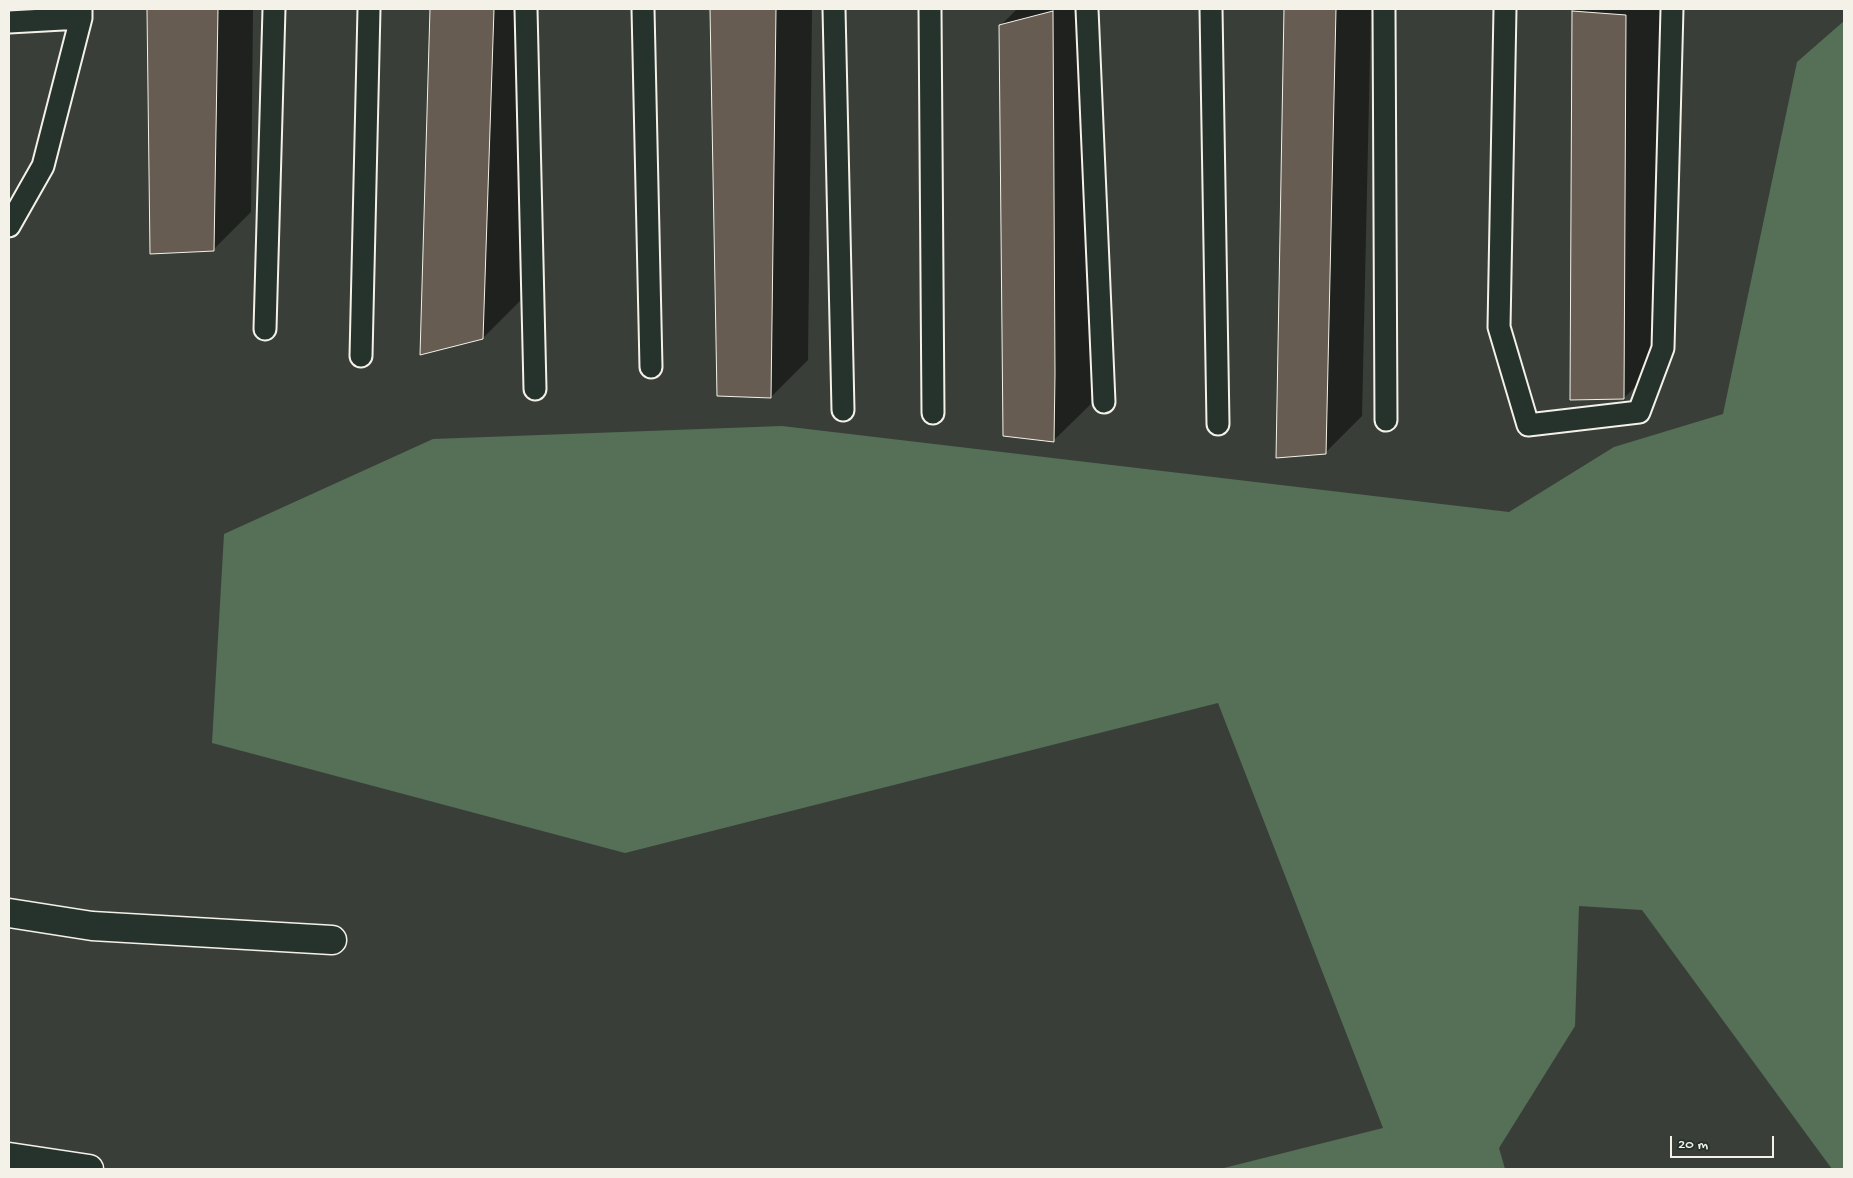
<!DOCTYPE html>
<html>
<head>
<meta charset="utf-8">
<style>
	body { margin:0 }
	#map { position:relative; width:1853px; height:1178px; overflow:hidden; background:#393f38; font-family:"Gochi Hand",sans-serif }
	canvas { display:block }
	.frame { position:absolute; inset:0; border:10px solid #f4f1e8; pointer-events:none }
	.scale { position:absolute; left:1670px; top:1136px; width:104px; height:22px; box-sizing:border-box; border:2px solid #f4f1e8; border-top:0; padding-left:6px; font-size:15px; line-height:18px; white-space:nowrap; color:#f4f1e8; -webkit-text-stroke:4px #26332d; paint-order:stroke }
</style>
</head>
<body>
<div id="map">
<canvas width="1853" height="1178"></canvas>
<div class="frame"></div>
<div class="scale">20 m</div>
</div>
<script>
const c = document.querySelector('canvas').getContext('2d');
c.lineJoin = 'round';
function fillPath(path, color) {
  c.fillStyle = color;
  c.fill(path, 'evenodd');
}
function toPath(rows) {
  const path = new Path2D();
  for (const r of rows) {
    path.moveTo(r[0], r[1]);
    for (let i = 2; i < r.length; i += 2) path.lineTo(r[i], r[i + 1]);
  }
  return path;
}
function trace(path, color, width, dash) {
  c.strokeStyle = color;
  c.lineWidth = width;
  c.lineCap = dash ? 'butt' : 'round';
  c.setLineDash(dash || []);
  c.stroke(path);
}
const green = toPath([
	[1844,21,1844,1169,1832,1169,1642,910,1579,906,1575,1026,1499,1148,1505,1169,1220,1169,1383,1128,1218,703,625,853,212,743,224,534,433,439,782,426,1509,512,1614,447,1723,414,1797,62]
]);
const shadow = toPath([
	[148,9,253,9,251,212,214,249,152,253],
	[431,9,529,9,520,301,483,338,421,354],
	[711,9,812,9,808,360,771,397,719,395],
	[1017,9,1089,9,1091,404,1054,440,1000,26],
	[1285,9,1371,9,1362,416,1325,453,1277,457],
	[1576,9,1662,9,1661,361,1624,398,1573,12]
]);
const building = toPath([
	[147,9,218,9,214,251,150,254,147,9],
	[430,9,494,9,483,339,420,355,430,9],
	[710,9,776,9,771,398,717,396,710,9],
	[1284,9,1336,9,1326,454,1276,458,1284,9],
	[1053,11,1055,374,1054,442,1003,436,999,25,1053,11],
	[1572,11,1626,15,1624,399,1570,400,1572,11]
]);
const lane = toPath([
	[526,9,535,389],
	[643,9,651,367],
	[834,9,843,410],
	[930,9,933,413],
	[1087,9,1104,402],
	[1211,9,1218,424],
	[1384,9,1386,420],
	[1505,9,1499,327,1528,425,1639,412,1663,348,1672,9],
	[9,22,81,18,81,9],
	[9,226,43,166,81,18],
	[265,329,274,9],
	[361,356,369,9]
]);
const street = toPath([
	[9,913,92,926,332,940],
	[9,1157,89,1169]
]);
fillPath(green, '#557057');
fillPath(shadow, '#0007');
fillPath(building, '#665c52');
trace(building, '#f4f1e8', 1);
trace(lane, '#f4f1e8', 25);
trace(street, '#f4f1e8', 31);
trace(lane, '#26332d', 21);
trace(street, '#26332d', 28);
</script>
</body>
</html>
